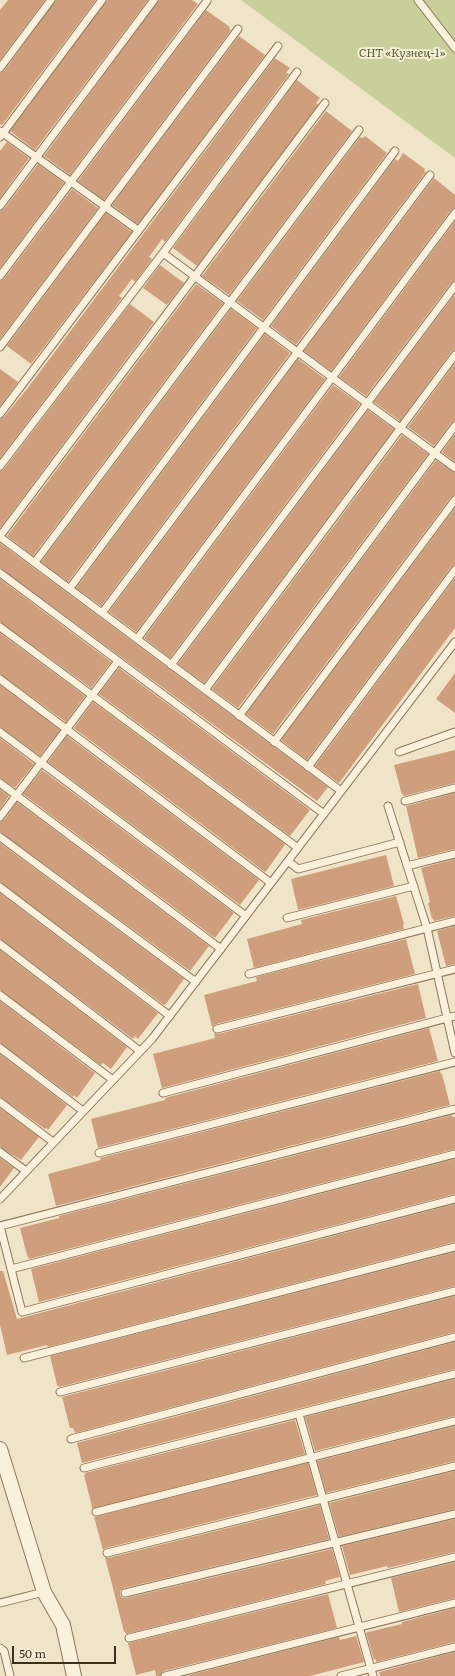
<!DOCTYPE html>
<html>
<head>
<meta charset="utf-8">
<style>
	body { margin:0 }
	#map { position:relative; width:455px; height:1676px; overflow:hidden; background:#f0e4c8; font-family:Literata,serif }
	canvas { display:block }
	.scale { position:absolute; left:12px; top:1646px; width:104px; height:18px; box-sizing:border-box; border:2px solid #3d2e20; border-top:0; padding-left:5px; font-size:12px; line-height:14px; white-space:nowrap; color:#3d2e20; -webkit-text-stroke:3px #f7eed8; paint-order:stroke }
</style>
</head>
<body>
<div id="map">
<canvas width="455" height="1676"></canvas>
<div class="scale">50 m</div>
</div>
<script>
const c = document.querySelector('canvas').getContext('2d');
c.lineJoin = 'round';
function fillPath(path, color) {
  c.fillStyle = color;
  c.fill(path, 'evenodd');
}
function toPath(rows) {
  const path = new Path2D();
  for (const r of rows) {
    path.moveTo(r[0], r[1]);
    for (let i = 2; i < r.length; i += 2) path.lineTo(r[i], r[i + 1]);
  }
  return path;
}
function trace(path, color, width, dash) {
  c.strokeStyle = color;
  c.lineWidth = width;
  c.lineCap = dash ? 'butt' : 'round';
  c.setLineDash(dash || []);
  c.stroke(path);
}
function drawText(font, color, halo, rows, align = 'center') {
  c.font = font + ' Literata,serif';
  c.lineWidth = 4;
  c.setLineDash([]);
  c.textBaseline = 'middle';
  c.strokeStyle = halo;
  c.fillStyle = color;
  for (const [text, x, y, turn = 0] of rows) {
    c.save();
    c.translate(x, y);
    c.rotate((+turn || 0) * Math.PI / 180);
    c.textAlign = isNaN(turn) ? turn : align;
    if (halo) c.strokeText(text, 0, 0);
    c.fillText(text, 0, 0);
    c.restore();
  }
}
const green = toPath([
	[241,0,455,0,455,158]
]);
const building = toPath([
	[8,0,45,0,0,60,0,10],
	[56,0,96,0,2,125,0,124,0,73,4,71],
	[107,0,148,0,35,150,10,131],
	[159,0,192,0,198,4,70,175,44,156],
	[206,10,230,27,229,28,231,30,104,200,78,181],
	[239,36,265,55,138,224,112,205],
	[275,58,290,68,286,73,289,74,165,242,162,239,149,257,152,259,135,282,132,279,119,296,122,298,0,458,0,419,4,417,27,389],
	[297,80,320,98,316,103,318,105,197,266,173,248],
	[326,111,352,131,229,295,202,276],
	[365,136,387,153,263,320,237,301,360,137,363,138],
	[7,142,29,158,0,198,0,151],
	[403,153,425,169,424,171,426,172,296,345,271,326,395,159,398,161],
	[38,164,64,183,0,268,0,211,4,209],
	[434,178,455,195,455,208,451,210,331,371,304,351],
	[72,189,98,208,0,339,0,281,4,279],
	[106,213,132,232,31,364,7,346],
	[455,221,455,281,451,283,366,396,339,377],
	[160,265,184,283,167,305,143,288],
	[196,284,223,303,33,556,7,536],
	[455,294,455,350,451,352,400,421,374,402],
	[130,304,154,322,0,528,0,471,4,469],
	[231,309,257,328,68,582,41,562],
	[265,334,290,353,101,606,76,588],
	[298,359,325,379,136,632,109,612],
	[455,363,455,421,451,423,434,446,408,427],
	[0,369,18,382,0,406],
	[333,385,360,404,170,658,144,638],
	[368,410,394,429,204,683,178,664],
	[455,434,455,462,442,452],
	[402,435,428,454,238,708,212,689],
	[436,460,455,473,455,495,451,497,273,734,246,714],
	[455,508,455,565,451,567,307,760,281,740],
	[0,543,328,787,317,801,0,568],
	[455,578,455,628,339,783,315,766],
	[0,579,111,662,91,688,0,622],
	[0,633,85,696,66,722,0,674],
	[119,668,310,810,290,836,99,694],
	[455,673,455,713,436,699],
	[0,685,60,730,40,756,0,727],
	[93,702,285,844,284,846,267,870,265,872,74,728],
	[67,736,259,880,240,905,48,762],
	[0,738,34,764,15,788,0,778],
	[455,750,455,783,404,796,403,794,402,795,394,765],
	[42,770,234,913,215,938,23,794],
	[0,789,9,796,0,809],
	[455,793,455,849,418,858,406,806],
	[17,802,209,946,190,971,0,832,0,822,4,820],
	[0,843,184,979,166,1004,164,1005,0,882],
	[386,855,394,886,298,910,291,879],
	[455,859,455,916,434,921,433,918,432,919,428,903,430,902,421,868],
	[0,893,158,1013,138,1039,135,1036,133,1039,0,939],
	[396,896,404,924,403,925,404,929,254,968,247,939,302,924,301,920],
	[455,926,455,964,446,966,437,931],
	[406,939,415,974,216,1024,212,1027,204,995,257,981,256,977],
	[0,950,127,1047,111,1069,103,1063,101,1065,0,990],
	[418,984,426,1018,162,1088,153,1054,215,1038,214,1033,218,1034],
	[0,1001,95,1073,77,1098,74,1095,73,1097,0,1043],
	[429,1028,438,1061,98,1148,91,1119,165,1100,165,1098],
	[0,1054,67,1105,48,1130,46,1128,45,1129,0,1097],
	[440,1071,441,1074,442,1074,450,1105,56,1206,48,1174,101,1160,100,1158],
	[0,1108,39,1137,21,1160,0,1147],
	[452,1115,453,1117,455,1117,455,1149,29,1259,27,1255,20,1228,59,1218,59,1216],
	[0,1158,14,1168,0,1187],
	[455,1159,455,1194,39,1302,31,1269],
	[455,1204,455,1242,48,1347,47,1345,7,1355,0,1325,0,1271,3,1271,17,1319],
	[455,1252,455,1286,59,1387,57,1385,50,1356],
	[455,1296,455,1332,75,1433,73,1428,70,1428,62,1397],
	[455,1342,455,1369,82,1463,77,1443],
	[455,1379,455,1416,315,1451,305,1417],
	[295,1420,305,1454,92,1509,92,1507,84,1475,85,1475,85,1473],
	[455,1426,455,1461,326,1493,317,1461],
	[308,1463,317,1495,106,1548,103,1550,94,1517],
	[455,1471,455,1509,339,1537,329,1503],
	[320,1505,329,1539,124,1588,120,1591,120,1595,123,1598,126,1598,332,1549,340,1577,325,1581,326,1584,126,1634,125,1632,124,1632,105,1557,108,1558],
	[455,1519,455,1552,388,1568,387,1566,350,1575,342,1546],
	[455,1562,455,1598,399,1612,391,1578],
	[328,1594,337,1628,164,1671,160,1676,156,1676,155,1670,136,1675,128,1643],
	[455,1608,455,1642,376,1662,376,1659,374,1660,366,1633,368,1632,402,1624,402,1622],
	[356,1636,364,1662,310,1676,185,1676,339,1637,340,1640],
	[455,1652,455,1676,380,1676,379,1672]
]);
const lane = toPath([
	[418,0,455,48],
	[0,68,51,0],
	[0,131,138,230],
	[0,137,102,0],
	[0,206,154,0],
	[163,253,455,468],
	[0,276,207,1],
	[0,347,238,29],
	[0,414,278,46],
	[0,466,163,253,297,72],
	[0,536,325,103],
	[0,537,341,791],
	[35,562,359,130],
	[0,573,324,814],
	[70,588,395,151],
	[102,613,430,175],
	[0,627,298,848],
	[137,639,455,213],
	[171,665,455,286],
	[0,679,271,883],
	[205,690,455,355],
	[239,716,455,426],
	[0,732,246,916],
	[274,742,455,500],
	[399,752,455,732],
	[308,767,455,570],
	[0,783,221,949],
	[405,801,455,788],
	[388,806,427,928,455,1053],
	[0,817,118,661],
	[0,837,196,982],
	[288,861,298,869,400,842],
	[407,866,455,854],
	[0,887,170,1016],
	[287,918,414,886],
	[0,944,140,1051],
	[249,974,455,921],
	[0,995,113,1080],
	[217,1029,455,969],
	[0,1048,83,1111],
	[163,1093,455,1016],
	[0,1102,53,1142],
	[0,1152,26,1171],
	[99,1153,455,1062],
	[0,1199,152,1039,455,642],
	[0,1226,22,1312,455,1199],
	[0,1226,455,1109],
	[11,1269,455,1154],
	[24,1358,455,1247],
	[60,1392,455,1291],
	[299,1414,373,1676],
	[71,1439,455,1337],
	[84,1468,455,1374],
	[96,1512,455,1421],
	[107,1553,455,1466],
	[125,1593,455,1514],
	[0,1603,44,1592],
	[129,1638,455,1557],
	[0,1648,4,1651,10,1676],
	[165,1676,455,1603],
	[341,1676,455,1647]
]);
const street = toPath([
	[0,1449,44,1592,63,1625,74,1676]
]);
const parkNames = [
	["СНТ «Кузнец-1»",402,53]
];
fillPath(green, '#c9cf9b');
fillPath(building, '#cf9f7d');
trace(lane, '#8d765c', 9);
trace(street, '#8d765c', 16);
trace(lane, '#faf1dc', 7);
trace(street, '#faf1dc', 14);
drawText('italic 12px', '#4d5a26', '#f7eed8', parkNames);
</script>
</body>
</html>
